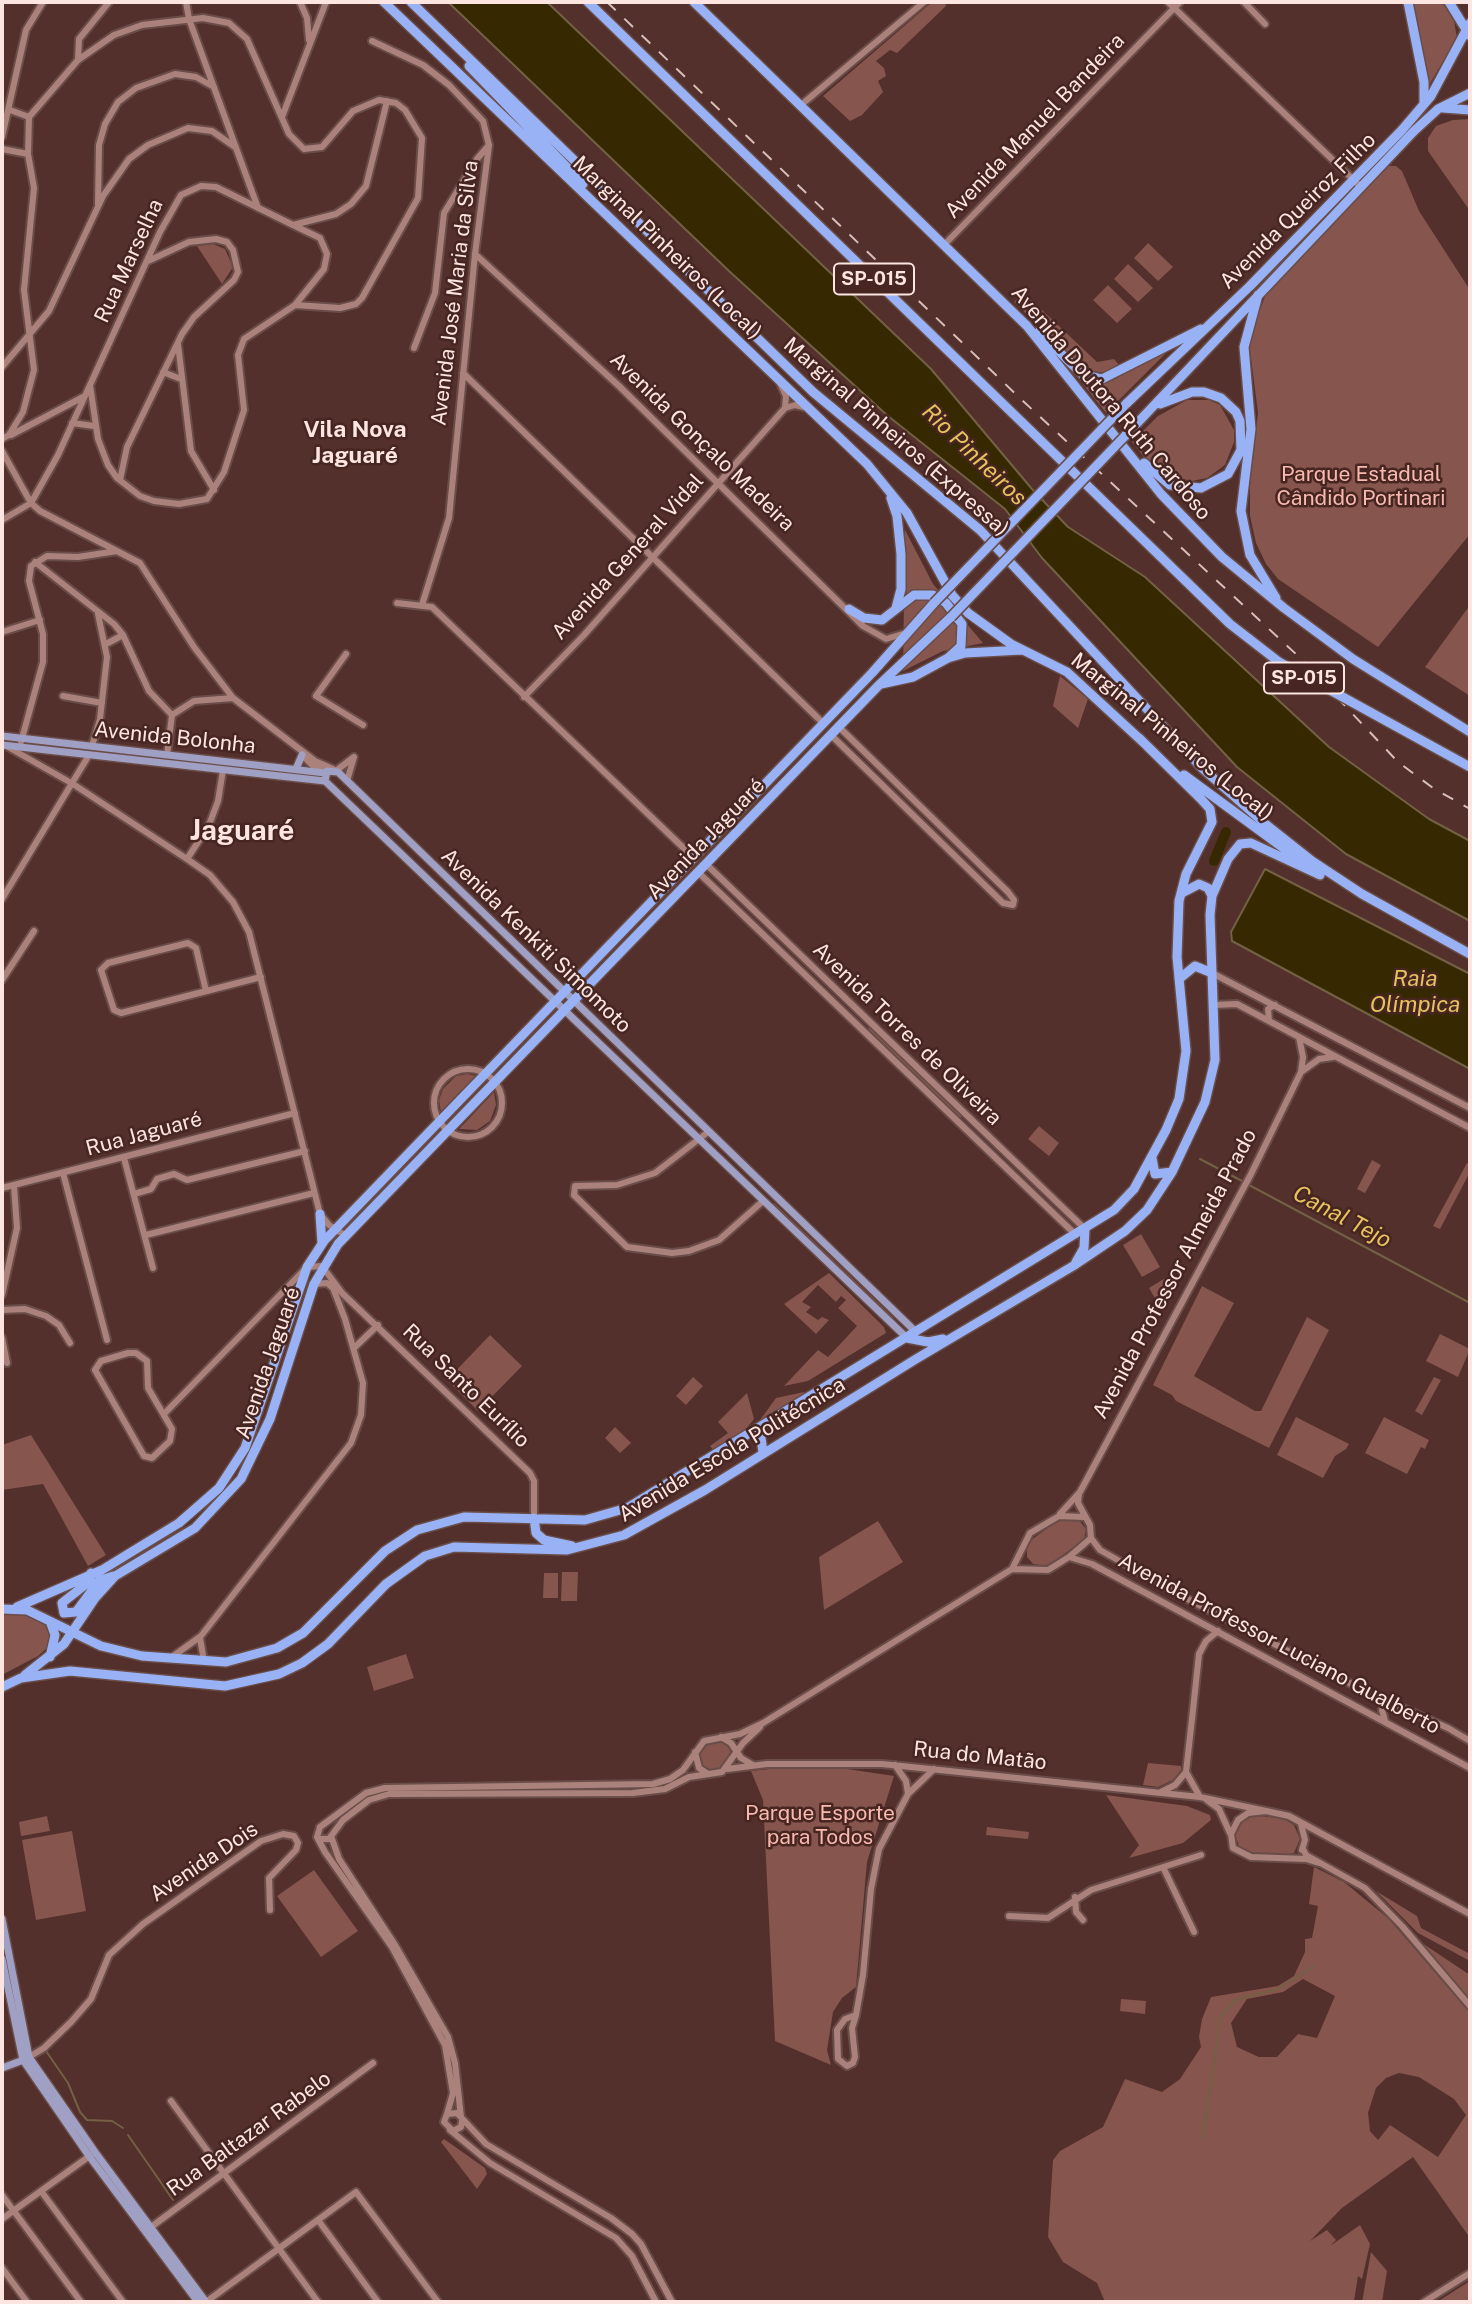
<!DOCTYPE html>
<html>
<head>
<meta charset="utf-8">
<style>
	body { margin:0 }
	#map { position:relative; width:1472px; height:2304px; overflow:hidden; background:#53302b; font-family:"Public Sans",sans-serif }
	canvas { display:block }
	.frame { position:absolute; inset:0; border:4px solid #fde5e2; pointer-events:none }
</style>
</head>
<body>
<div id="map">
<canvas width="1472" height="2304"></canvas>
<div class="frame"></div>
</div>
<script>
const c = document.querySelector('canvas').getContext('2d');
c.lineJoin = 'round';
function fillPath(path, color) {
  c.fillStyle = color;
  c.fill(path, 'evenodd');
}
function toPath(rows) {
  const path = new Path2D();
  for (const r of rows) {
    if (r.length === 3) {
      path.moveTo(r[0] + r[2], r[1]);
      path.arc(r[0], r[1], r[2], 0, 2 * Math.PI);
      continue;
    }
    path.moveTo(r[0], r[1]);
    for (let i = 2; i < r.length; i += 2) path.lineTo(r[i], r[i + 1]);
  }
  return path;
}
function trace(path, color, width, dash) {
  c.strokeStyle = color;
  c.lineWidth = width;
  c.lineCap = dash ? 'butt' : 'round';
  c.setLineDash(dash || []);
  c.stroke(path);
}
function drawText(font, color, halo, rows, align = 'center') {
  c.font = font + ' "Public Sans",sans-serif';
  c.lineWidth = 5;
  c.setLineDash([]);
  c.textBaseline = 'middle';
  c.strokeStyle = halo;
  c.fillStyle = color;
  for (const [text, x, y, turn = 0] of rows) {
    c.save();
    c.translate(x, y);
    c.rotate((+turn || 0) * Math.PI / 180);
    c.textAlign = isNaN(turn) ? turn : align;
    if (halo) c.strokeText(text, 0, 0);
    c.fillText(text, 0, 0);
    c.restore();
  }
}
const green = toPath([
	[932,2,945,2,946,6,897,53,890,50,876,61,884,68,886,76,878,81,883,92,862,115,850,121,823,96],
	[1412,2,1442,2,1454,21,1457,38,1429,85],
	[1470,119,1470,211,1428,151,1428,138,1436,126,1453,120],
	[1388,166,1396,166,1402,171,1419,211,1470,290,1470,534,1378,647,1278,579,1266,564,1256,543,1250,516,1250,486,1258,413,1250,350,1251,331,1267,292],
	[1148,243,1173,267,1158,281,1134,258],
	[213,244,225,249,233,267,222,284,197,246],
	[1128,264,1153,288,1138,302,1114,279],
	[1108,285,1132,309,1117,323,1093,300],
	[1023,292,1097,362,1114,359,1121,367,1111,373,1085,371,1014,302],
	[1168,351,1106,413,1078,378,1093,384,1109,382],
	[1187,400,1209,400,1220,405,1234,430,1234,442,1225,465,1207,478,1192,481,1169,476,1143,456,1132,442,1158,416],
	[905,530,933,584,983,643,943,651,903,671],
	[1470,605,1470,696,1425,667],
	[1060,676,1088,699,1078,728,1053,706],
	[870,1027,962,1116,960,1118,868,1029],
	[467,1074,476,1076,441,1113,439,1100,443,1089,456,1076],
	[494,1092,496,1105,490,1121,477,1130,459,1129],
	[1039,1126,1059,1143,1049,1156,1028,1139],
	[1372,1160,1381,1165,1365,1193,1357,1189],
	[1467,1163,1470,1165,1470,1172,1440,1229,1433,1226],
	[774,1203,894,1318,891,1320,772,1205],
	[1141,1234,1160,1267,1142,1277,1123,1245],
	[829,1273,884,1327,886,1333,808,1381,784,1386,818,1350,828,1357,857,1326,838,1308,846,1300,841,1296,836,1302,818,1285,802,1302,811,1307,806,1312,818,1320,822,1317,829,1320,816,1334,784,1304],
	[1167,1277,1174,1289,1160,1307,1149,1288],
	[1202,1286,1234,1303,1194,1376,1255,1411,1261,1411,1307,1317,1329,1330,1269,1448,1176,1401,1172,1395,1153,1385],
	[1440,1334,1470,1349,1458,1377,1426,1361],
	[490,1335,522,1366,478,1411,447,1380],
	[693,1377,703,1386,686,1405,676,1396],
	[1434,1377,1441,1380,1422,1415,1415,1411],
	[804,1392,804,1395,760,1420,776,1398],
	[747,1393,754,1419,746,1429,714,1451,710,1446,728,1433,718,1422],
	[1296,1417,1349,1444,1346,1449,1335,1456,1323,1478,1277,1455],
	[1384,1417,1429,1440,1425,1449,1421,1447,1407,1474,1365,1453],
	[615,1427,631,1443,620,1453,605,1438],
	[31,1435,106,1555,88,1566,43,1484,2,1490,2,1445],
	[1060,1519,1078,1519,1086,1529,1084,1540,1047,1566,1033,1564,1027,1557,1027,1543],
	[878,1521,903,1562,824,1610,819,1557],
	[562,1572,578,1572,577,1601,561,1601],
	[544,1573,558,1573,558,1598,543,1598],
	[2,1611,36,1617,47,1623,51,1631,48,1647,38,1656,2,1675],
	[406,1654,414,1678,374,1691,367,1667],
	[715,1756,16],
	[1148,1763,1181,1766,1181,1770,1173,1780,1158,1787,1143,1785],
	[779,1768,847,1769,894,1776,867,1862,856,1987,842,1998,833,2012,827,2050,831,2065,775,2041,763,1800,751,1771],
	[1106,1795,1187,1806,1210,1815,1211,1820,1183,1843,1129,1858,1139,1845],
	[1254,1815,1284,1819,1294,1825,1300,1839,1294,1853,1272,1857,1248,1853,1239,1846,1235,1834,1239,1824],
	[47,1816,50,1831,21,1836,19,1822],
	[987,1827,1029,1832,1028,1839,986,1835],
	[72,1831,86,1911,36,1920,22,1840],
	[1314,1867,1344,1882,1389,1919,1470,2013,1470,2238,1413,2157,1342,2208,1310,2241,1327,2230,1336,2240,1330,2246,1360,2225,1370,2244,1362,2279,1358,2276,1354,2301,1105,2302,1097,2283,1063,2262,1048,2237,1053,2160,1060,2151,1103,2127,1125,2079,1162,2092,1180,2079,1201,2047,1199,2037,1202,2019,1211,1997,1278,1986,1294,1976,1305,1952,1305,1939,1312,1938,1318,1906,1309,1904],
	[1303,1979,1335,1996,1317,2038,1298,2034,1277,2057,1259,2057,1237,2047,1231,2023,1247,1999,1283,1992],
	[1399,2073,1419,2077,1454,2099,1466,2115,1438,2157,1390,2125,1378,2140,1370,2131,1368,2113,1376,2088,1386,2078],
	[314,1870,358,1931,321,1957,277,1896],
	[1376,1891,1417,1916,1421,1928,1470,1954,1470,1961,1418,1933],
	[1422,1943,1470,1975,1470,2001,1453,1983],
	[1121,1999,1146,2001,1145,2014,1120,2011],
	[444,2139,485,2168,487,2174,477,2189,441,2142],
	[1371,2252,1387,2271,1382,2302,1362,2302],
	[1470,2281,1470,2302,1437,2302]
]);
const water = toPath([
	[448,2,547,2,931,369,1032,489,1068,527,1145,577,1329,747,1429,819,1470,841,1470,921,1346,854,1237,767,1042,558,1005,509,888,416,729,271,448,2],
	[1265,869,1470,974,1470,1069,1232,941,1231,932,1265,869]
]);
const stream = toPath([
	[1200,1159,1244,1182],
	[1249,1185,1470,1303],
	[46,2051,68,2083,80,2112,87,2120,112,2121,123,2128],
	[128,2135,173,2200],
	[1203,2138,1221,2017,1235,2000,1278,1989,1315,1966]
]);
const river = toPath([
	[1214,861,1226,832]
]);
const minor = toPath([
	[186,2,189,19,258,208],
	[300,2,307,18,309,40],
	[1168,2,1360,186],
	[1244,2,1265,24],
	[372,41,423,65,449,85,483,121,489,145,475,254,449,518,422,605],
	[78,60,79,39,109,2],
	[801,105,924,2],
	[10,110,29,117],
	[29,117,78,60,114,35,142,25,203,18,229,23,247,39,289,134,304,149,322,147,353,111,379,100,396,103,405,110,422,138,418,198,362,298,356,304,340,308,295,305,244,339,238,355,244,410,224,472,207,499,179,504,154,501,140,496,117,478,108,465,98,439,90,385],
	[282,117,326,2],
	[2,137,26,30,43,2],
	[2,149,28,154,29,117],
	[98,204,99,145,105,124,118,102,136,88,175,74,196,77,214,87],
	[293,225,320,238,327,254,324,269,295,305],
	[945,244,1180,2],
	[475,254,619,386,863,626,886,639,906,633],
	[178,344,191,451,214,490],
	[414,348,435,293,444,213,477,159,489,145],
	[2,367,49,311,103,196,129,159,148,145,188,128,212,131,235,147],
	[163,372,181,379],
	[463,373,823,723],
	[780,383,786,396,785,408],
	[72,423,94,426],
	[11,435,85,396],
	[2,439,9,435,23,412,34,370,24,290,34,188,28,154],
	[2,451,31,503,40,511,140,563,194,647,233,698,315,761,333,769],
	[120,480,127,447,182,334,194,317,234,280,238,272,233,250,227,242,216,239,189,242,148,261],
	[2,520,31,503,58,455,160,232,181,195,201,186,216,187,293,225,336,214,351,204,366,186,387,101],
	[35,562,114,624,123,635,149,691,172,715],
	[397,603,432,607,693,857],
	[2,632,40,620],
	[106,644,123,635],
	[346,654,316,696,363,725],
	[63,696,102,703],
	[524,697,584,635,785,408,795,405,804,407],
	[831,735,1003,903,1013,905,1014,900,1008,892,839,727],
	[21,742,43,662,43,634,29,581,31,566,47,556,78,557,117,551],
	[92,746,100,719,107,657,98,614],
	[8,747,73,784,187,859,210,875,233,902,249,932,320,1214,329,1225,346,1236],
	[167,755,172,715,194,701,233,698],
	[303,756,312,765,325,772],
	[337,770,354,757],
	[347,781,354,757],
	[187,859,209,825,218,801,223,770],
	[706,864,1085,1229],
	[698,872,1076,1235],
	[2,899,89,755],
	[1212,973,1470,1108],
	[2,980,34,931],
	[206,991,196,948,188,943,108,963,101,970,114,1010,121,1013,261,977],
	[1213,1005,1237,1004,1470,1128],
	[1269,1021,1268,1009,1275,1005],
	[468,1103,34],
	[1301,1072,1319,1059,1333,1057],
	[708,1132,655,1173,617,1185,575,1186,574,1195,627,1247,672,1253,689,1251,719,1240,763,1201],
	[124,1158,153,1268],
	[63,1173,107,1340],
	[2,1188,295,1113],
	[134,1194,151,1189,157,1179,174,1174,187,1180,305,1151],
	[146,1235,314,1193],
	[314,1284,327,1283,334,1289],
	[2,1295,17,1228,14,1186],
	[2,1310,25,1309,46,1316,59,1325,70,1343],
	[2,1338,7,1363],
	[354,1348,378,1325],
	[128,1353,136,1353,147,1361,148,1388,172,1429,170,1441,152,1458,144,1456,95,1370,101,1361,128,1353],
	[164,1414,307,1267,322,1266,342,1293,530,1473,534,1481,534,1518],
	[1060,1514,1080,1492,1251,1174,1301,1072,1303,1057,1299,1037],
	[1091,1538,1100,1550,1178,1594,1363,1690,1448,1728,1470,1741],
	[1069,1557,1092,1564,1470,1768],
	[1012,1569,1048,1570,1069,1557,1091,1538,1090,1525,1078,1503,1079,1494],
	[200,1638,204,1661],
	[172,1657,201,1636,351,1443,361,1415,363,1383,345,1319,333,1288],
	[1385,1721,1382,1710,1389,1702],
	[721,1737,731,1743,741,1758,753,1765],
	[695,1752,699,1768,708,1774],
	[895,1765,906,1781,908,1794],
	[727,1769,767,1764,882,1764,1200,1797,1266,1811],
	[1161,1792,1175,1785,1186,1772],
	[1200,1797,1186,1772,1192,1719,1199,1654,1206,1641,1218,1631],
	[1207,1800,1219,1809,1230,1833],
	[1301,1824,1305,1840,1302,1850],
	[320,1827,366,1793,385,1788,653,1784,670,1779,683,1770,704,1741,740,1734,763,1723,1012,1569,1030,1533,1059,1516,1084,1517],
	[320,1827,317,1837,325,1852,392,1947,445,2045,453,2093,447,2114],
	[331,1836,339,1859,395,1945,448,2037,455,2063,461,2117],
	[318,1839,329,1839,343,1820,369,1800,389,1794,633,1793,665,1789,689,1777,722,1772,743,1743,760,1727],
	[1303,1849,1306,1855,1365,1888,1402,1926,1470,2006],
	[1319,1863,1306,1859,1251,1857,1233,1848,1231,1834,1238,1820,1248,1813,1266,1811,1289,1816,1470,1914],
	[1163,1867,1194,1932],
	[1075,1897,1076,1912,1083,1920],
	[1009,1916,1048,1918,1091,1890,1201,1855],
	[856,2015,845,2019,837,2030,838,2059,847,2066,853,2063,855,2057,852,2028,856,2015,863,1975,871,1889,879,1849,908,1794,934,1769],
	[29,2057,44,2048,71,2022,91,1999,109,1955,143,1924,261,1841,283,1834,294,1836,298,1843,296,1850,269,1878,270,1910],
	[171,2101,318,2302],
	[462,2121,461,2127,453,2131,444,2122,447,2114,457,2113,486,2144,611,2218,632,2234,641,2244,672,2302],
	[450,2130,490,2163,616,2238,632,2256,656,2302],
	[41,2191,123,2302],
	[2,2195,81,2302],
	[2,2219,91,2155],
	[318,2220,378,2302],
	[147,2230,373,2063],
	[2,2268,27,2302],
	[206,2302,356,2192,438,2302],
	[1424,2302,1470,2273]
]);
const major = toPath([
	[2,736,325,773],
	[2,745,325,781],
	[296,769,302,755],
	[325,781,327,771,338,772,916,1332],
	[325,781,907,1338],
	[2,1919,29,2057,95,2152,206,2302],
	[2,1959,23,2060,89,2156,198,2302],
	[2,2068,26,2059]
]);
const highway = toPath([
	[384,2,867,464,907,513,952,595,968,613,1011,644,1067,672,1143,742],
	[411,2,813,392,980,530,1202,768,1264,823,1312,861,1362,894,1470,954],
	[588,2,1160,556],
	[694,2,1027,326,1161,494,1222,557,1284,608,1353,659,1470,732],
	[1408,2,1424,82,1424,103],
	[1449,2,1470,36],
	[469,66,583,184],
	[1443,108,1470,110],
	[1258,295,1244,347,1251,429,1241,511,1250,555,1276,598],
	[1039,332,1082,374,1102,379,1201,329],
	[1126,404,1250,286,1402,130,1431,96,1470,23],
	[1125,436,1414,131,1438,109,1470,93],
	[1144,463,1170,485,1201,488,1228,474,1241,450,1240,421,1236,412,1221,398,1204,392,1192,392,1160,404],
	[891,498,897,516,901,554,901,589,896,608],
	[849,609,864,618,882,620,914,595,933,595,946,603,962,624,961,646,948,658],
	[881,684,913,677,948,658,965,653,1022,650],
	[1184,775,1308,866],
	[1182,893,1199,884,1208,888,1212,896],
	[1179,979,1195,966,1212,973],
	[1152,1158,1155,1174,1172,1172],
	[320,1214,322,1244],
	[1076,1262,1084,1248,1085,1229],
	[907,1338,928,1342,943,1339],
	[752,1432,761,1438,763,1452],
	[534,1518,536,1533,544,1540,572,1546],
	[91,1573,90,1581,62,1603,64,1613,76,1612,99,1581,113,1576],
	[17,1607,102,1570,133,1551,179,1523,219,1488,245,1448,307,1267,324,1241,872,673,934,603],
	[2,1609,27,1610,101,1646,142,1656,226,1662,277,1648,303,1633,385,1551,417,1530,464,1517,585,1520,627,1508,1114,1210,1134,1189,1166,1130,1179,1099,1186,1051,1177,957,1179,901,1186,874,1212,822,1210,809,1201,799,1139,738],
	[50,1657,55,1635,50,1621],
	[25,1675,64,1644,95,1598,115,1576,195,1528,241,1479,270,1419,314,1284,338,1244,880,684,951,617],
	[2,1687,21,1678,70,1671,225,1686,279,1674,302,1663,328,1644,386,1584,425,1556,454,1547,567,1550,624,1535,705,1490,916,1359,1073,1266,1125,1231,1147,1210,1172,1172,1205,1102,1215,1060,1210,915,1212,896,1228,859,1240,844,1251,843,1320,875]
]);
const rail = toPath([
	[607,2,1023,401,1297,655,1398,762,1433,788,1470,809]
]);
const highwayBridge = toPath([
	[1160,556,1230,624,1279,662,1470,767],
	[934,603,1126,404],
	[951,617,1125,436]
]);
const shields = [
	[874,279,80],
	[1304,678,80]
];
const shieldNames = [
	["SP-015",874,279],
	["SP-015",1304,678]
];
const streetNames = [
	["Avenida Manuel Bandeira",1035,126,-46],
	["Avenida Queiroz Filho",1298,211,-45],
	["Marginal Pinheiros (Local)",667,248,44],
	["Rua Marselha",129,261,-65],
	["Avenida José Maria da Silva",455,293,-83],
	["Avenida Doutora Ruth Cardoso",1111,403,50],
	["Marginal Pinheiros (Expressa)",896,437,41],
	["Avenida Gonçalo Madeira",702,442,44],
	["Avenida General Vidal",628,557,-48],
	["Marginal Pinheiros (Local)",1172,737,39],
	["Avenida Bolonha",175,738,6],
	["Avenida Jaguaré",706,839,-46],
	["Avenida Kenkiti Simomoto",536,941,44],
	["Avenida Torres de Oliveira",907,1034,44],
	["Rua Jaguaré",144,1134,-15],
	["Avenida Professor Almeida Prado",1175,1274,-62],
	["Avenida Jaguaré",268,1363,-71],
	["Rua Santo Eurílio",466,1386,44],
	["Avenida Escola Politécnica",732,1450,-31],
	["Avenida Professor Luciano Gualberto",1279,1644,28],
	["Rua do Matão",980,1756,6],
	["Avenida Dois",204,1862,-34],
	["Rua Baltazar Rabelo",249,2134,-36]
];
const parkNames = [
	["Parque Estadual",1361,475],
	["Cândido Portinari",1361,499],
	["Parque Esporte",820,1814],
	["para Todos",820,1838]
];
const neighbourhoodNames = [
	["Vila Nova",355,430],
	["Jaguaré",355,456]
];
const waterNames = [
	["Rio Pinheiros",974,455,44],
	["Raia",1415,979],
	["Olímpica",1415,1005],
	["Canal Tejo",1342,1217,28]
];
const districtNames = [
	["Jaguaré",242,831]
];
fillPath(green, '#85554e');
fillPath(water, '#362901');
trace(water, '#726144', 2);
trace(stream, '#726144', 2);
trace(river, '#362901', 10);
trace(minor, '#6a4d49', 10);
trace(major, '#6a4d49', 10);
trace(highway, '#6a4d49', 12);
trace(minor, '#ab827b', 6);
trace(major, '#a09fc4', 7);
trace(highway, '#99b2f5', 9);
trace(rail, '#d8beba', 2, [12, 12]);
trace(highwayBridge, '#6a4d49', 12, []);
trace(highwayBridge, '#99b2f5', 9);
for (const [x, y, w] of shields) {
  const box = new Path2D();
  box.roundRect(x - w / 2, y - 15.5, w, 31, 5);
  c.fillStyle = '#472621';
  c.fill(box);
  trace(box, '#fde5e2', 2);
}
drawText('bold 19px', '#fde5e2', null, shieldNames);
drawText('21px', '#fde5e2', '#472621', streetNames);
drawText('21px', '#f8b9af', '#472621', parkNames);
drawText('bold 23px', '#fde5e2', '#472621', neighbourhoodNames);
drawText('italic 23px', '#e7c25e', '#472621', waterNames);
drawText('bold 28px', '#fde5e2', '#472621', districtNames);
</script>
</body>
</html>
